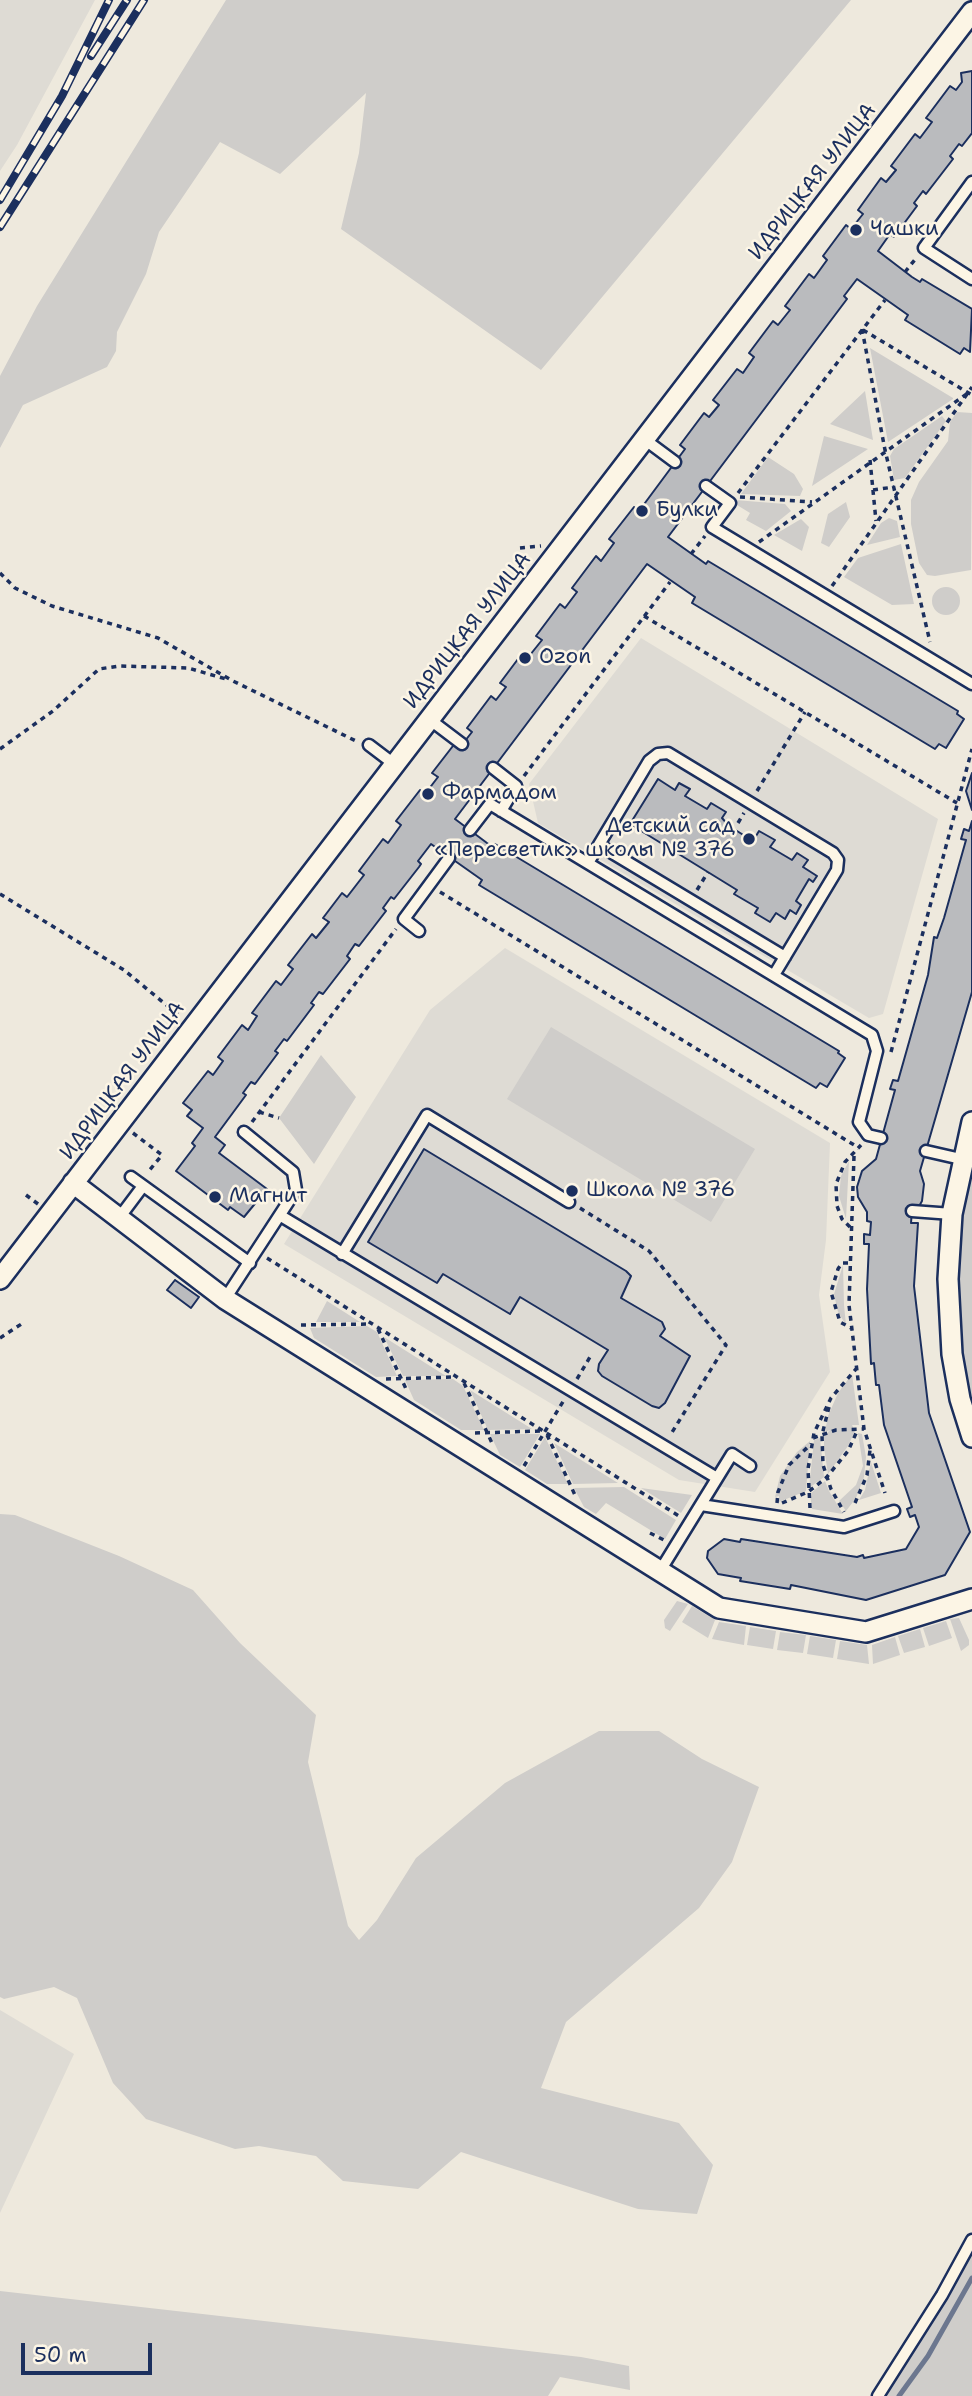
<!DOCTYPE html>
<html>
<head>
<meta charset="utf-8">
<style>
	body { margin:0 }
	#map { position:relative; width:972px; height:2396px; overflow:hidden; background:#eee9dd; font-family:"Shantell Sans",sans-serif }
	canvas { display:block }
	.scale { position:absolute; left:21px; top:2343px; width:131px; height:32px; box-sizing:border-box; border:4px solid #1b2f5e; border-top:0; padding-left:9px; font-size:21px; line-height:24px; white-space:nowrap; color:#1b2f5e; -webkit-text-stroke:5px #fcf5e5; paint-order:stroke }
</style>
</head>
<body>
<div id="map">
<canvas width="972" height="2396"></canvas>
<div class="scale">50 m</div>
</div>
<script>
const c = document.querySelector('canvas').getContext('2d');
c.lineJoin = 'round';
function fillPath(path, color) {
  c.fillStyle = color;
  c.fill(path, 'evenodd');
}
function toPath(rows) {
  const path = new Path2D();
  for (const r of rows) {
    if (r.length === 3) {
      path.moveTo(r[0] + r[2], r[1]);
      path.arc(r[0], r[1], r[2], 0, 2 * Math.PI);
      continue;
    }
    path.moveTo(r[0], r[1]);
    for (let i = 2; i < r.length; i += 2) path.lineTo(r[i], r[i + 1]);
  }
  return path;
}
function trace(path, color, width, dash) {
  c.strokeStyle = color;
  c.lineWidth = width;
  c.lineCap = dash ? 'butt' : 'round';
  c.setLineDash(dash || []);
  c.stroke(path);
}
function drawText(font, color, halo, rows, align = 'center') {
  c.font = font + ' "Shantell Sans",sans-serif';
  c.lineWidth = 5;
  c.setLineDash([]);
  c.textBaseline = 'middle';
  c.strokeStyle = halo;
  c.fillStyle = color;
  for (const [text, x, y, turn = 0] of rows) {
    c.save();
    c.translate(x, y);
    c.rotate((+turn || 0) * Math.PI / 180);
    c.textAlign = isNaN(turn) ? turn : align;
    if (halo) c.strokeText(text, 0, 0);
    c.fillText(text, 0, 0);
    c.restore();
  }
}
const built = toPath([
	[0,0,95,0,17,145,0,171],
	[641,638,938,819,883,1014,869,1018,538,823,529,784],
	[505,948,830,1143,826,1240,819,1295,830,1372,755,1492,679,1480,284,1244,430,1010],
	[0,2010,74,2054,0,2213]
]);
const green = toPath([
	[226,0,851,0,541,370,341,229,359,153,366,93,280,174,220,142,159,232,146,274,117,332,116,351,107,367,23,405,0,448,0,376,37,306],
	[870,348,953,398,953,399,888,442],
	[865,391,873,440,830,424],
	[957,412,972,413,971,570,935,576,927,575,919,563,911,524,911,500,919,482,948,441,950,422],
	[942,416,946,421,905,478,894,480,890,456,894,449],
	[824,436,868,449,812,486],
	[768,457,794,474,803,489,800,496,741,494],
	[735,500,785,504,791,511,766,531,746,520,750,513,737,505],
	[846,502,850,517,829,547,821,543,828,514],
	[889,518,897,521,900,537,867,545,881,523],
	[801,519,809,527,802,551,774,535],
	[901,544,914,604,892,605,844,577,858,558],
	[946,601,14],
	[551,1027,755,1149,711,1222,507,1099],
	[321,1055,356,1097,314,1164,279,1118],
	[849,1161,846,1219,839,1196,841,1176],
	[967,1168,972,1168,972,1409,956,1315,955,1278],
	[843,1265,844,1305,846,1325,838,1312,834,1294],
	[327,1301,360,1322,316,1322],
	[367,1326,377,1332,397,1376,376,1377,314,1338,310,1328],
	[384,1337,446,1376,403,1376],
	[852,1374,859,1425,852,1425,855,1431,848,1446,828,1474,824,1448,824,1436,830,1430,825,1432,828,1416,838,1393],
	[453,1379,463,1386,484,1430,461,1430,414,1400,405,1380],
	[470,1390,532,1429,488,1430],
	[858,1433,862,1434,866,1457,864,1477,856,1498,846,1511,839,1501,856,1485,863,1466],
	[490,1434,540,1434,520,1467,500,1455],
	[545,1437,568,1484,547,1484,525,1470],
	[820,1438,824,1477,809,1488,814,1440],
	[810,1441,806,1491,779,1502,779,1496,775,1497,780,1476,797,1452],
	[554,1443,618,1483,573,1484],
	[871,1462,881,1493,859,1500,865,1490],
	[825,1481,829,1491,843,1514,812,1509,810,1494],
	[624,1487,676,1520,665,1539,606,1503,596,1514,584,1507,574,1488],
	[641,1488,692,1495,681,1513],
	[0,1514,15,1515,119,1556,193,1590,240,1643,316,1715,308,1762,348,1926,359,1940,377,1920,416,1858,505,1783,599,1731,659,1731,702,1759,759,1787,732,1862,699,1908,566,2022,541,2088,679,2123,713,2165,697,2214,638,2209,461,2152,418,2189,343,2181,316,2156,259,2146,235,2149,146,2119,113,2083,77,1998,54,1987,4,1999,0,1997],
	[677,1601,688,1604,670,1631,665,1628,664,1620],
	[692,1606,715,1620,708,1638,682,1622],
	[959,1618,969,1640,969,1645,961,1651,950,1619],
	[946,1621,952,1638,929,1646,923,1628],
	[719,1622,746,1626,744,1645,712,1639],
	[750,1627,776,1631,773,1649,747,1645],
	[920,1629,925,1647,904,1653,898,1636],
	[780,1632,806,1635,803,1653,777,1650],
	[810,1636,836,1640,833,1658,807,1654],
	[895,1637,900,1655,873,1664,872,1645],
	[840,1641,867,1645,869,1664,837,1659],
	[972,2239,972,2396,879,2396],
	[0,2291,581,2357,629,2366,630,2390,560,2377,548,2396,0,2396]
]);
const stream = toPath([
	[899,2396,928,2356,972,2278]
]);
const building = toPath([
	[972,71,972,133,962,146,959,144,950,156,953,159,926,194,923,191,914,203,917,206,894,237,890,234,878,251,912,277,920,282,922,279,972,309,970,352,964,348,960,354,905,320,908,315,857,279,844,296,847,299,668,537,706,564,708,561,958,711,957,714,964,719,946,748,939,744,935,749,692,603,695,597,647,564,455,819,487,843,493,847,495,844,839,1051,838,1053,845,1058,827,1087,820,1083,816,1088,479,885,482,880,431,844,418,861,421,864,419,867,394,899,391,897,383,908,386,911,359,946,355,944,347,956,350,959,323,994,319,992,311,1003,314,1005,287,1041,284,1039,275,1051,278,1053,255,1084,251,1082,243,1093,246,1095,215,1137,225,1145,219,1153,267,1189,244,1217,230,1207,228,1210,176,1171,195,1146,192,1143,203,1128,187,1116,192,1110,183,1103,208,1071,213,1075,223,1061,218,1057,242,1025,248,1030,257,1016,252,1013,276,981,281,985,293,969,288,965,312,934,316,938,329,922,323,918,342,893,347,897,364,875,359,871,383,839,388,843,401,825,396,821,420,790,425,794,438,777,432,773,456,742,461,746,472,732,467,728,491,696,496,700,506,687,500,683,524,651,530,655,542,640,536,636,560,604,565,608,577,592,572,588,596,556,601,561,614,543,609,539,634,507,639,511,685,449,680,445,704,413,709,417,719,405,713,400,737,369,743,373,754,357,749,353,773,321,778,325,790,310,785,306,809,274,814,278,827,260,823,256,846,225,851,229,863,214,858,210,881,178,886,182,896,170,891,166,915,134,920,138,932,122,926,118,950,86,956,90,962,82,961,73,972,71],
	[972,773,972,810,966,791,972,773],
	[658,779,675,790,679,783,690,789,685,796,707,809,711,803,726,812,722,818,729,826,753,841,759,831,775,840,770,847,792,860,797,853,808,860,803,867,817,876,813,882,809,879,796,901,801,905,796,914,790,910,785,919,776,913,770,922,755,913,758,908,734,894,737,890,630,824,658,779],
	[972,821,972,992,920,1171,924,1184,922,1201,917,1210,912,1210,911,1223,918,1223,914,1286,929,1413,970,1532,945,1575,866,1600,791,1585,790,1589,740,1581,741,1578,718,1574,707,1558,708,1551,724,1539,740,1542,741,1539,857,1557,863,1555,864,1558,906,1549,919,1527,915,1515,910,1517,907,1509,912,1507,884,1425,879,1385,876,1385,874,1363,871,1364,867,1289,869,1244,864,1244,864,1234,870,1235,871,1222,867,1221,867,1212,858,1197,857,1187,862,1171,876,1159,895,1090,890,1089,893,1080,898,1081,928,975,934,937,937,938,944,918,966,840,961,839,964,829,969,831,972,821],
	[424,1149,626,1271,631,1276,621,1298,662,1322,665,1329,660,1336,690,1356,665,1403,659,1408,652,1406,602,1376,598,1371,599,1364,608,1350,520,1297,510,1314,443,1274,437,1283,368,1242,424,1149],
	[175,1280,199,1297,191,1308,167,1290,175,1280]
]);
const path = toPath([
	[905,272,917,257],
	[862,329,885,450,930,642],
	[863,330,972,395],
	[870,460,876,521],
	[873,490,894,487],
	[738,493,885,300],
	[740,497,812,502],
	[759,542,968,393],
	[520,548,541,546],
	[691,554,705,536],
	[0,573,15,588,52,606,158,638,233,681,356,741],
	[832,586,972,387],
	[644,616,957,803],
	[0,749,53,711,99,669,119,666,188,668,226,679],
	[524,776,670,582],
	[757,791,805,712],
	[738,823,744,813],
	[697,890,708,872],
	[440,892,859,1148],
	[0,894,124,970,181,1017],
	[891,1052,972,749],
	[259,1112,279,1118],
	[252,1122,396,929],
	[133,1133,162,1155,148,1172],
	[854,1156,849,1305,864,1429,885,1493],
	[26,1195,38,1204],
	[580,1208,649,1251,726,1345,671,1434],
	[850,1227,842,1219,837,1206,836,1184,845,1162,861,1145],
	[267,1258,679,1516],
	[848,1263,842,1263,838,1269,831,1292,840,1322,851,1328],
	[301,1325,371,1324],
	[378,1329,407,1391],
	[0,1338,23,1323],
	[386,1379,455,1377],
	[577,1379,590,1357],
	[464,1383,492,1443],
	[829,1407,822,1435,823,1465,831,1489,844,1512],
	[475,1433,540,1431],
	[547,1435,575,1495],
	[813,1438,836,1430,864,1429],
	[524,1466,564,1400],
	[777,1503,778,1492,789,1465,811,1444],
	[782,1503,808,1492,826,1478,848,1451,858,1429],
	[855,1503,867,1475,870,1450],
	[810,1508,808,1469,814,1433,831,1398,856,1369],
	[650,1533,664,1540]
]);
const service = toPath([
	[972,182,924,248,972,279],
	[644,439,675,462],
	[706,486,730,503,712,527,972,684],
	[429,719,462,744],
	[369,745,394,764],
	[493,768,516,786,501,811],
	[470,830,490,804,872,1035,877,1051,859,1122,868,1135,881,1138],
	[599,845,785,957],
	[588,863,649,761,658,754,668,753,833,853,838,860,837,870,774,975],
	[419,931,404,919,449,858],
	[926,1151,961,1159],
	[131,1177,250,1263],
	[912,1211,952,1214],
	[281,1216,717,1478],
	[119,1218,143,1186],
	[342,1254,427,1115,569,1202],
	[225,1299,296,1190,293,1172,244,1132],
	[701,1505,844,1527,894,1511],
	[660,1571,732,1454,750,1466],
	[878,2396,942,2295,972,2240]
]);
const minor = toPath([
	[972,1122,952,1214,948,1279,952,1354,960,1399,972,1437],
	[73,1183,225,1299,719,1608,866,1632,972,1599],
	[0,1279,972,12]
]);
const rail = toPath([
	[91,56,127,0],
	[0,200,62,96,109,0],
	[0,227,144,0]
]);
const markers = [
	[856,230,7,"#1b2f5e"],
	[642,511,7,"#1b2f5e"],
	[525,658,7,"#1b2f5e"],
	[428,794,7,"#1b2f5e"],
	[749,839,7,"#1b2f5e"],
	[572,1191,7,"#1b2f5e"],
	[215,1197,7,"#1b2f5e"]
];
const streetNames = [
	["ИДРИЦКАЯ УЛИЦА",813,182,-52],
	["ИДРИЦКАЯ УЛИЦА",468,631,-52],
	["ИДРИЦКАЯ УЛИЦА",123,1081,-53]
];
const poiNames = [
	["Чашки",870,230],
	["Булки",656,511],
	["Ozon",539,658],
	["Фармадом",442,794],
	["Детский сад",735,827,"right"],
	["«Пересветик» школы № 376",735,851,"right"],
	["Школа № 376",586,1191],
	["Магнит",229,1197]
];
fillPath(built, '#dedbd4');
fillPath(green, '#cfcdca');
trace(stream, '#6c778f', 5);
fillPath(building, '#babbbe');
trace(building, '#1b2f5e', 2);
trace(service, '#1b2f5e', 15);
trace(minor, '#1b2f5e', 24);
trace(path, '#1b2f5e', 3.5, [5, 5]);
trace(service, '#fcf5e5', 10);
trace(minor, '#fcf5e5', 19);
trace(rail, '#1b2f5e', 8);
trace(rail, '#fcf5e5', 5, [16]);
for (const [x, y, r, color] of markers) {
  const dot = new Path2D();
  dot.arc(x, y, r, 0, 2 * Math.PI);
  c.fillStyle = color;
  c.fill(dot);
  trace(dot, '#fcf5e5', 2.5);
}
drawText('21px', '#1b2f5e', '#fcf5e5', streetNames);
drawText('21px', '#1b2f5e', '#fcf5e5', poiNames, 'left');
</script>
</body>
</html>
